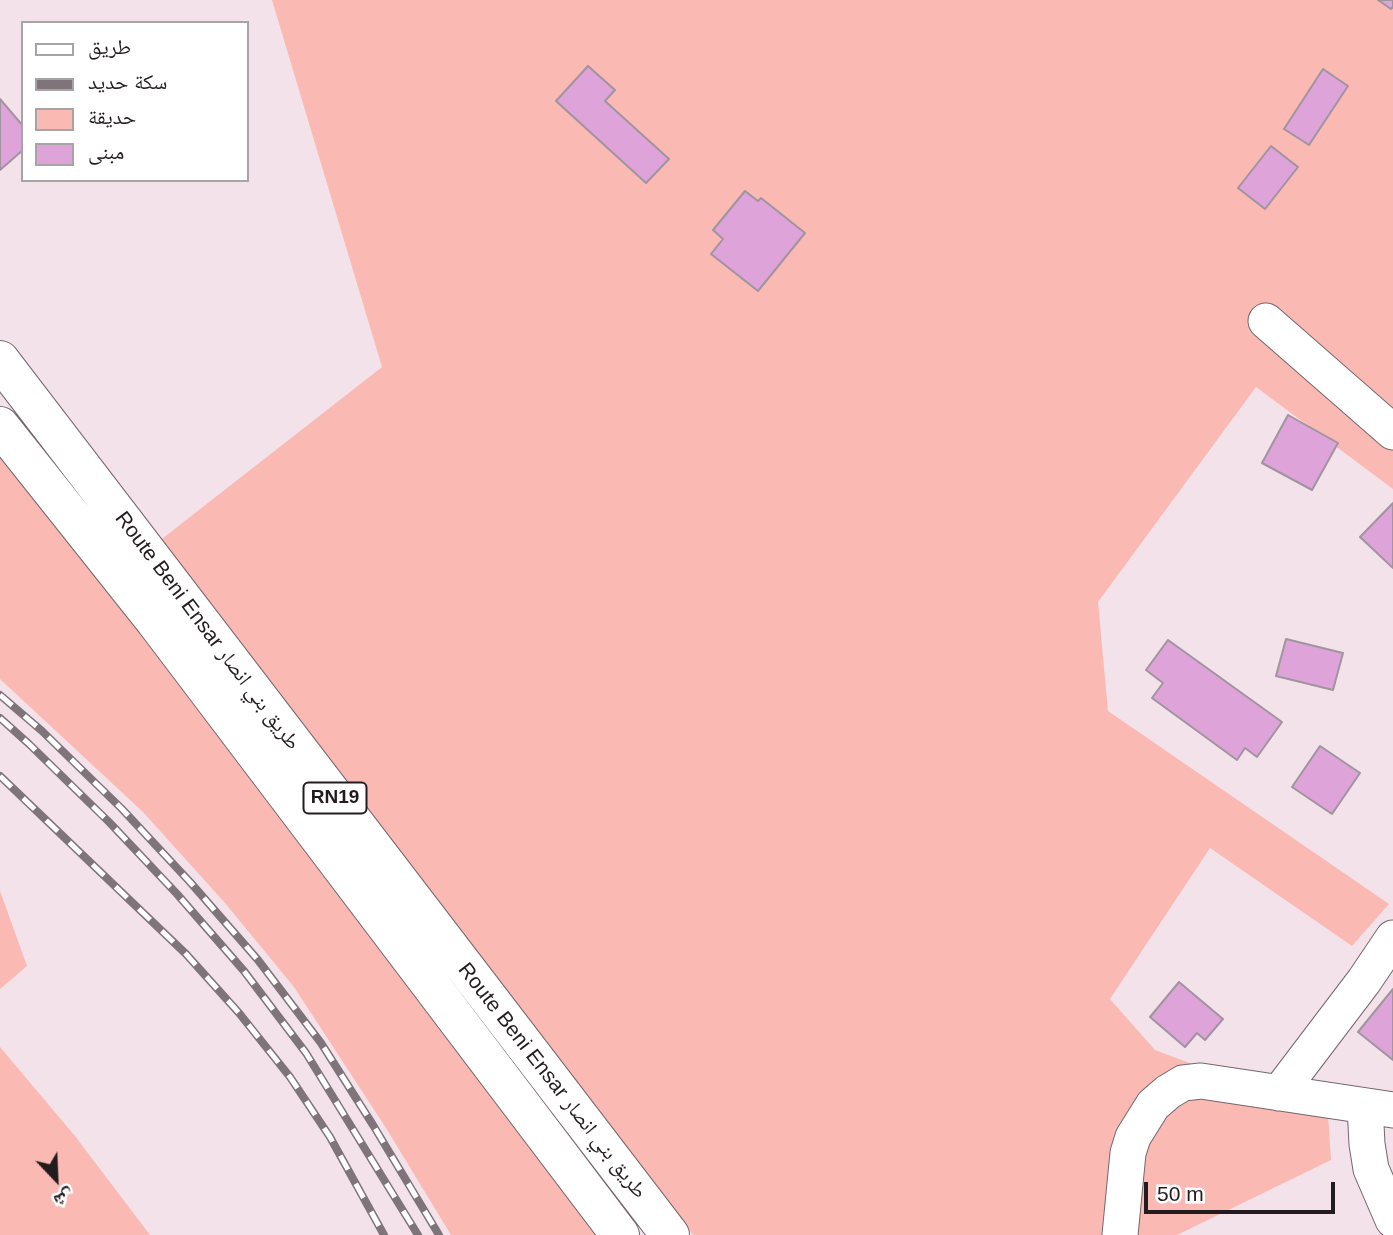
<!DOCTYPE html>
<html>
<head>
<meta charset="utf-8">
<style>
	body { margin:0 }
	#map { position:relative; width:1393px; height:1235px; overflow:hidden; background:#f3e2ea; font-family:Arial,"Noto Naskh Arabic",sans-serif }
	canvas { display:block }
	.legend { position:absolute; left:21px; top:21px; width:228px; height:161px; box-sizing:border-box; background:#fff; border:2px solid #a7a4a5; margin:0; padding:9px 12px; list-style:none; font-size:21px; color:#221c1f }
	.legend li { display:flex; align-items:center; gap:14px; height:35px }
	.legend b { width:35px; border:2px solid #a7a4a5 }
	.north { position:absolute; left:21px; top:1144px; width:70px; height:70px; -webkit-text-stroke:5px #fff; paint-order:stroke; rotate:157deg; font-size:19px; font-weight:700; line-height:28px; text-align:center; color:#221c1f }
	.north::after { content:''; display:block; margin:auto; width:24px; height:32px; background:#221c1f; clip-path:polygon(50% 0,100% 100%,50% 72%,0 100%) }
	.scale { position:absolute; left:1144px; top:1182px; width:191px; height:32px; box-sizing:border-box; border:4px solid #221c1f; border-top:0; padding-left:9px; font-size:21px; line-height:24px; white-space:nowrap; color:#221c1f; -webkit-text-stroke:5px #fff; paint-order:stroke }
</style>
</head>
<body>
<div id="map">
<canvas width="1393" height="1235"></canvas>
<ul class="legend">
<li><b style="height:9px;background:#fff"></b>طريق</li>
<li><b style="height:9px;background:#7f7479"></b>سكة حديد</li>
<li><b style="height:19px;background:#fbb9b4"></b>حديقة</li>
<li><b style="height:19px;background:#dea3d9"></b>مبنى</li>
</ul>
<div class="north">ش</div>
<div class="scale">50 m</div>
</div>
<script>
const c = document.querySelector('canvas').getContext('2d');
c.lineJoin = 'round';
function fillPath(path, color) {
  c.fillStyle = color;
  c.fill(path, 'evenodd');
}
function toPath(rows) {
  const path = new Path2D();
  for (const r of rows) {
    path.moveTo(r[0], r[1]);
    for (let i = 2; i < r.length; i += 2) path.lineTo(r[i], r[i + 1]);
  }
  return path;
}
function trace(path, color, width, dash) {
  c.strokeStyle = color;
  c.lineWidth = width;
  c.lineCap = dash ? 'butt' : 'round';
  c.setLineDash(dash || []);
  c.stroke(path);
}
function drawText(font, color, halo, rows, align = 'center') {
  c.font = font + ' Arial,"Noto Naskh Arabic",sans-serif';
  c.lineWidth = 7;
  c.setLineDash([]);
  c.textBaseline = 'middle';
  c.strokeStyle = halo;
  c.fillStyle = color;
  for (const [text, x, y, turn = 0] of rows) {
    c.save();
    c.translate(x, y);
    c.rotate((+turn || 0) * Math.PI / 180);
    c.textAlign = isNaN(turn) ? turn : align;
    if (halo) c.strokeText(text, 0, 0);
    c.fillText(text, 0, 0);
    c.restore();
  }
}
const green = toPath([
	[272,0,1393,0,1393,489,1256,387,1098,602,1108,711,1389,904,1352,946,1210,848,1110,999,1155,1050,1328,1115,1331,1160,1177,1235,693,1235,158,542,382,367],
	[0,445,614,1235,451,1235,386,1128,294,987,225,903,143,812,0,679],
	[0,891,27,966,0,989],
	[0,1047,75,1136,150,1235,0,1235]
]);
const building = toPath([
	[1378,0,1393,0,1393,7,1391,9,1378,0],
	[588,66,615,90,605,101,669,159,646,183,556,101,588,66],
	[1323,69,1348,86,1309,145,1284,129,1323,69],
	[0,99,23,126,23,150,0,170,0,99],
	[1271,146,1298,167,1265,209,1238,188,1271,146],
	[745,191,758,201,761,198,805,233,758,291,711,254,723,239,713,230,745,191],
	[1288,415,1338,443,1312,490,1262,463,1288,415],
	[1393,503,1393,568,1360,537,1393,503],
	[1286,639,1343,653,1333,690,1276,676,1286,639],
	[1168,640,1282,722,1257,757,1245,748,1237,760,1152,698,1163,683,1146,670,1168,640],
	[1320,746,1360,773,1332,814,1292,787,1320,746],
	[1179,982,1223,1019,1205,1040,1197,1033,1185,1047,1150,1017,1179,982],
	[1393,989,1393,1060,1358,1032,1393,989]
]);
const minor = toPath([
	[1266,321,1393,432],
	[1279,1093,1364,981,1393,938],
	[1365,1106,1367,1144,1371,1169,1393,1220],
	[1120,1235,1128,1153,1133,1137,1153,1105,1168,1092,1183,1083,1201,1081,1393,1110]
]);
const highway = toPath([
	[0,360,670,1235],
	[0,426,155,621,620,1235]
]);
const rail = toPath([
	[0,695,42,731,122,809,190,882,258,960,321,1043,373,1125,439,1235],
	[0,718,29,744,109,822,177,894,244,971,306,1053,418,1235],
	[0,776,186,954,239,1013,290,1077,330,1137,384,1235]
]);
const shields = [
	[335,798,63]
];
const shieldNames = [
	["RN19",335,798]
];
const streetNames = [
	["Route Beni Ensar طريق بني انصار",207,631,53],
	["Route Beni Ensar طريق بني انصار",552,1081,52]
];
fillPath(green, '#fbb9b4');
fillPath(building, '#dea3d9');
trace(building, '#a0949e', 2);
trace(minor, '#75666d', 37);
trace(highway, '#75666d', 40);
trace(minor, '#fff', 35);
trace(highway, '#fff', 38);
trace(rail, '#7f7479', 8);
trace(rail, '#fff', 5, [16]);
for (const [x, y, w] of shields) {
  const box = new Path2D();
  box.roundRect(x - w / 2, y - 15.5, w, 31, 5);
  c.fillStyle = '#fff';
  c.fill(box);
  trace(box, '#221c1f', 2);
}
drawText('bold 19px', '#221c1f', null, shieldNames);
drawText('21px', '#221c1f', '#fff', streetNames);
</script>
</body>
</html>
